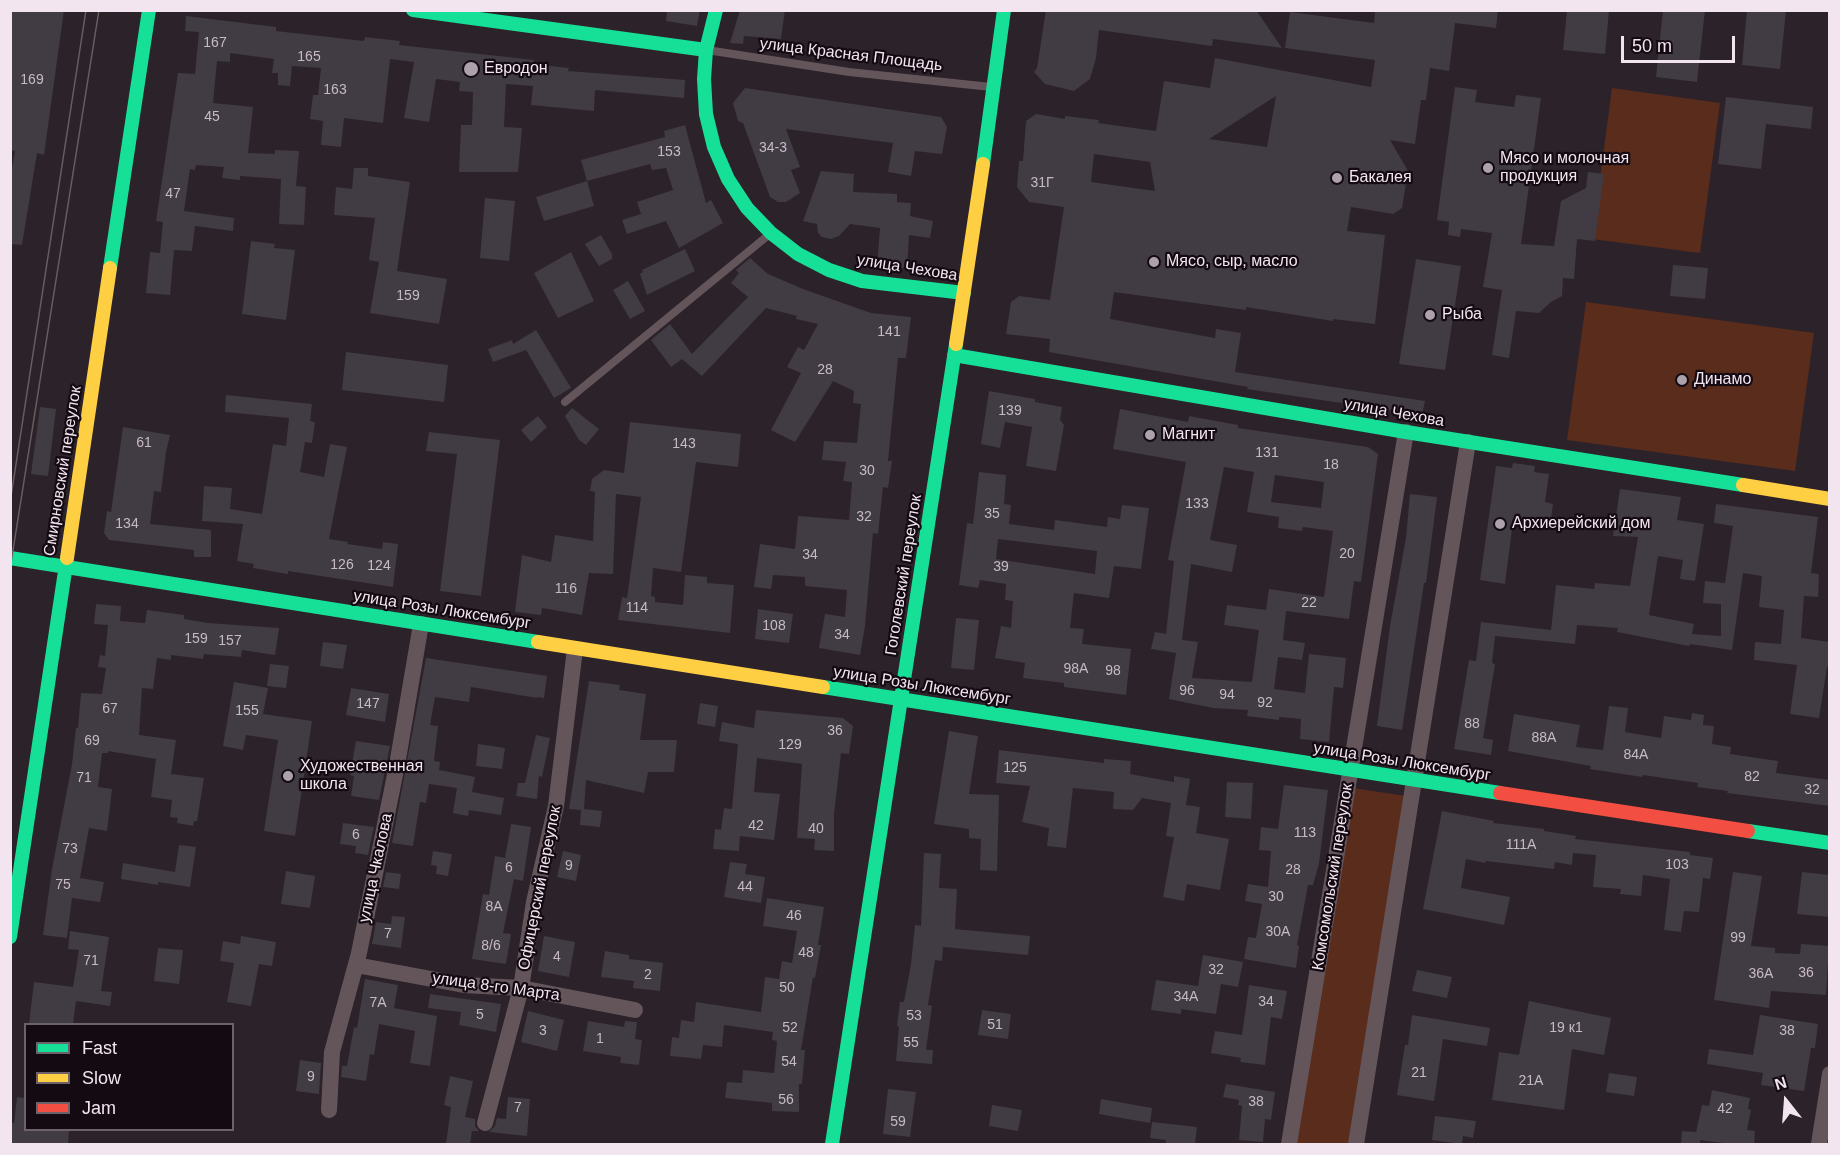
<!DOCTYPE html>
<html>
<head>
<meta charset="utf-8">
<style>
	body { margin:0 }
	#map { position:relative; width:1840px; height:1155px; overflow:hidden; background:#2c222a; font-family:Arial,sans-serif }
	canvas { display:block }
	.frame { position:absolute; inset:0; border:12px solid #f3e5f0; pointer-events:none }
	.legend { position:absolute; left:24px; top:1023px; width:210px; height:108px; box-sizing:border-box; background:#130a12; border:2px solid #6d626b; margin:0; padding:8px 10px; list-style:none; font-size:18px; color:#f3e5f0 }
	.legend li { display:flex; align-items:center; gap:12px; height:30px }
	.legend b { width:30px; border:2px solid #6d626b }
	.north { position:absolute; left:1756px; top:1071px; width:60px; height:60px; -webkit-text-stroke:4px #130a12; paint-order:stroke; rotate:343deg; font-size:16px; font-weight:700; line-height:24px; text-align:center; color:#f3e5f0 }
	.north::after { content:''; display:block; margin:auto; width:21px; height:27px; background:#f3e5f0; clip-path:polygon(50% 0,100% 100%,50% 72%,0 100%) }
	.scale { position:absolute; left:1621px; top:36px; width:114px; height:27px; box-sizing:border-box; border:3px solid #f3e5f0; border-top:0; padding-left:8px; font-size:18px; line-height:21px; white-space:nowrap; color:#f3e5f0; -webkit-text-stroke:4px #130a12; paint-order:stroke }
</style>
</head>
<body>
<div id="map">
<canvas width="1840" height="1155"></canvas>
<div class="frame"></div>
<ul class="legend">
<li><b style="height:8px;background:#16e098"></b>Fast</li>
<li><b style="height:8px;background:#ffcf43"></b>Slow</li>
<li><b style="height:8px;background:#f24e42"></b>Jam</li>
</ul>
<div class="north">N</div>
<div class="scale">50 m</div>
</div>
<script>
const c = document.querySelector('canvas').getContext('2d');
c.lineJoin = 'round';
function fillPath(path, color) {
  c.fillStyle = color;
  c.fill(path, 'evenodd');
}
function toPath(rows) {
  const path = new Path2D();
  for (const r of rows) {
    path.moveTo(r[0], r[1]);
    for (let i = 2; i < r.length; i += 2) path.lineTo(r[i], r[i + 1]);
  }
  return path;
}
function trace(path, color, width, dash) {
  c.strokeStyle = color;
  c.lineWidth = width;
  c.lineCap = dash ? 'butt' : 'round';
  c.setLineDash(dash || []);
  c.stroke(path);
}
function drawText(font, color, halo, rows, align = 'center') {
  c.font = font + ' Arial,sans-serif';
  c.lineWidth = 4.5;
  c.setLineDash([]);
  c.textBaseline = 'middle';
  c.strokeStyle = halo;
  c.fillStyle = color;
  for (const [text, x, y, turn = 0] of rows) {
    c.save();
    c.translate(x, y);
    c.rotate((+turn || 0) * Math.PI / 180);
    c.textAlign = isNaN(turn) ? turn : align;
    if (halo) c.strokeText(text, 0, 0);
    c.fillText(text, 0, 0);
    c.restore();
  }
}
const green = toPath([
	[1612,88,1720,103,1700,253,1592,239],
	[1586,302,1814,333,1795,471,1567,440],
	[1353,788,1406,796,1349,1144,1296,1144]
]);
const building = toPath([
	[10,10,64,10,44,155,37,153,22,245,10,244,10,180,15,151,10,150],
	[667,10,700,10,697,26,666,21],
	[740,10,785,10,781,39,744,36,743,44,730,43],
	[1046,10,1256,10,1282,48,1213,39,1212,46,1099,30,1096,58,1090,79,1074,91,1045,84,1034,72,1037,68],
	[1375,10,1498,10,1496,28,1455,23,1449,71,1430,68,1426,100,1421,100,1415,144,1390,140,1408,171,1402,208,1393,214,1351,207,1347,231,1385,235,1375,324,1333,319,1333,321,1246,307,1246,310,1114,292,1110,319,1215,338,1216,329,1241,333,1235,372,1425,401,1422,415,1247,389,1248,387,1049,352,1050,339,1006,334,1011,302,1019,296,1050,300,1064,207,1029,202,1017,187,1019,161,1023,161,1026,121,1036,114,1065,119,1065,116,1099,120,1098,123,1156,131,1164,81,1210,88,1215,58,1371,87,1375,60,1285,48,1290,12,1374,23],
	[1276,96,1267,147,1209,139],
	[1094,154,1150,162,1155,191,1091,182],
	[1567,10,1609,10,1605,54,1563,50],
	[1663,10,1705,10,1697,82,1656,77],
	[1747,10,1786,10,1780,69,1742,65],
	[186,16,276,27,276,31,364,41,365,37,400,41,399,45,534,60,533,64,569,68,568,71,685,80,684,98,595,90,594,111,531,105,533,86,506,84,504,127,522,128,518,172,459,172,461,125,472,125,473,92,459,91,460,82,436,79,429,122,404,118,414,62,390,59,383,123,344,118,341,147,321,145,323,121,310,119,313,95,318,95,321,68,292,66,290,86,278,85,278,73,272,73,274,59,230,53,230,62,217,61,213,103,253,107,248,153,275,154,275,150,299,151,296,186,306,187,304,225,279,224,281,179,240,176,240,180,222,178,224,167,196,165,195,170,190,169,184,211,234,218,233,231,195,226,192,251,174,250,170,295,146,293,150,252,160,253,163,222,156,221,178,73,195,74,199,32,185,31],
	[1455,87,1477,90,1475,102,1514,107,1516,95,1541,98,1521,244,1554,246,1561,201,1586,188,1588,172,1604,174,1595,241,1577,239,1574,279,1563,278,1562,296,1551,302,1539,313,1516,311,1509,358,1492,355,1502,290,1483,287,1492,233,1461,229,1460,237,1448,235,1449,222,1437,220],
	[745,88,941,117,947,127,942,154,915,151,911,176,888,172,893,143,786,129,800,167,791,170,800,193,786,202,778,202,770,197,743,123,738,121,733,103],
	[1726,97,1813,107,1811,129,1766,124,1761,169,1718,164],
	[685,125,706,203,711,200,723,223,679,248,666,221,627,234,622,220,641,214,637,202,673,190,666,168,652,170,650,164,587,181,581,160,665,137,664,131],
	[354,168,368,168,368,176,410,182,397,271,447,279,439,324,370,313,379,262,369,260,375,218,334,215,336,187,352,189],
	[821,171,854,174,853,192,897,194,897,202,911,203,910,216,933,221,930,238,909,235,907,268,877,266,880,228,850,224,839,236,831,239,822,237,818,233,817,224,803,221],
	[587,181,594,206,544,221,536,197],
	[485,198,515,201,509,261,480,258],
	[601,235,612,254,612,259,599,266,585,244],
	[251,241,275,244,274,248,295,250,286,320,242,314],
	[685,249,695,271,647,295,640,274,643,272,642,270],
	[571,252,594,301,558,318,534,273],
	[750,258,768,274,803,289,871,313,911,317,906,358,898,358,888,461,892,461,888,488,883,487,878,534,873,533,865,626,860,655,819,648,825,614,845,617,847,590,805,586,805,577,773,575,771,589,754,587,760,544,795,549,798,516,849,520,852,482,843,481,846,462,822,460,824,441,857,443,861,404,853,403,854,391,833,381,795,442,771,430,801,373,787,367,798,347,804,350,818,324,796,319,797,316,766,308,702,376,682,359,671,367,651,340,670,324,692,354,748,297,731,283,739,273,736,270],
	[1416,259,1461,266,1445,370,1399,364],
	[1673,265,1708,268,1705,299,1670,296],
	[628,281,645,311,630,319,613,290],
	[536,330,571,388,554,398,526,350,493,362,488,349,512,340,513,344],
	[346,352,448,365,444,402,342,390],
	[989,391,1035,399,1035,402,1062,407,1060,420,1064,425,1056,471,1026,466,1032,427,1005,422,1000,448,981,444],
	[226,395,312,404,310,421,315,422,312,443,305,442,300,472,324,477,330,444,347,447,329,539,348,542,347,544,382,549,383,542,398,544,393,587,288,571,288,574,253,568,254,564,237,561,243,524,202,521,204,486,232,488,230,509,262,514,273,444,286,446,289,418,225,412],
	[40,407,56,409,48,476,31,474],
	[572,408,599,429,586,445,579,440,565,416],
	[1120,409,1188,422,1189,416,1238,425,1238,428,1368,447,1378,454,1361,582,1354,581,1349,619,1286,611,1283,640,1305,643,1302,660,1278,657,1274,689,1305,693,1309,654,1346,658,1343,688,1334,687,1329,742,1300,739,1301,719,1279,717,1279,720,1247,716,1248,710,1213,708,1169,699,1176,653,1151,649,1155,632,1166,634,1174,561,1168,560,1186,462,1113,449],
	[1224,467,1254,472,1247,512,1279,517,1278,528,1302,531,1303,527,1333,531,1324,597,1269,589,1266,610,1227,605,1224,625,1259,630,1252,682,1192,678,1198,642,1182,640,1191,564,1232,572,1237,545,1210,540],
	[1275,475,1324,482,1321,508,1271,502],
	[538,416,547,427,531,442,521,430],
	[630,422,741,434,738,467,696,462,681,572,653,568,651,596,655,597,655,602,683,605,685,575,707,577,707,583,734,585,730,633,618,620,622,597,627,598,641,497,616,494,613,574,589,573,582,615,542,608,541,615,515,612,522,555,551,562,555,535,593,541,595,492,590,491,592,479,604,470,624,473],
	[123,427,170,435,166,452,161,492,154,491,150,524,211,530,211,557,194,557,194,550,109,540,104,533,107,511,111,512],
	[429,432,500,440,481,596,440,591,457,454,426,451],
	[1513,463,1535,466,1534,472,1549,474,1545,502,1553,504,1550,526,1513,521,1505,584,1480,580,1496,466,1512,468],
	[979,472,1006,475,1004,504,1011,505,1009,524,1054,530,1055,520,1107,527,1108,517,1120,519,1122,505,1149,508,1141,569,1114,566,1109,598,1074,593,1070,628,1084,629,1082,644,1131,649,1126,695,1064,687,1064,683,1023,678,1025,663,995,658,1001,626,1011,628,1013,601,1005,600,1006,584,980,580,978,588,959,585,967,523,973,524],
	[998,539,1097,551,1095,574,996,559],
	[1620,489,1681,497,1677,520,1704,524,1695,581,1680,579,1683,560,1658,556,1649,615,1694,624,1692,634,1721,636,1721,604,1703,603,1705,581,1725,583,1733,526,1714,523,1716,504,1818,517,1811,573,1819,574,1818,597,1804,596,1801,638,1830,642,1830,667,1827,667,1819,718,1790,714,1797,665,1754,660,1755,642,1781,644,1784,610,1759,607,1762,576,1743,573,1732,650,1690,644,1689,646,1617,632,1618,628,1577,625,1575,644,1495,636,1492,663,1495,664,1483,738,1493,740,1491,755,1454,749,1469,660,1476,661,1481,622,1551,630,1556,585,1594,589,1595,583,1630,586,1638,537,1613,536],
	[1410,494,1437,497,1426,583,1424,583,1402,730,1377,726,1390,626,1406,538],
	[96,604,121,606,120,621,145,623,147,610,184,615,184,619,208,623,279,628,275,655,242,650,241,657,204,654,203,659,171,655,171,660,157,658,153,689,142,688,139,735,176,740,171,774,204,778,197,821,194,821,193,826,177,823,178,818,170,817,172,800,151,797,156,759,108,751,108,753,102,753,98,787,112,789,107,831,89,828,80,878,104,882,100,902,72,898,67,938,43,935,52,869,72,764,76,728,78,728,81,693,102,694,106,668,98,667,100,655,105,656,108,625,94,624],
	[758,609,793,614,789,643,755,639],
	[956,618,979,620,974,670,951,668],
	[323,642,347,645,343,669,320,666],
	[426,658,547,676,544,698,537,697,537,698,471,687,469,702,435,697,430,725,438,726,434,761,440,762,439,770,475,777,472,792,504,798,501,815,469,810,468,816,453,813,457,788,429,784,426,803,420,802,413,846,392,843],
	[270,664,289,666,286,688,267,686],
	[589,681,620,685,619,690,646,694,640,740,677,740,674,772,648,772,644,793,586,780,584,809,602,811,600,827,580,825,581,810,569,809],
	[234,682,268,688,263,714,312,721,295,836,264,831,278,740,246,735,243,750,223,746],
	[351,688,389,694,385,722,346,715],
	[700,703,718,706,715,727,697,724],
	[1609,706,1628,708,1625,732,1661,738,1664,716,1691,720,1692,713,1704,715,1703,725,1714,726,1712,744,1731,747,1730,754,1778,761,1776,773,1830,780,1830,806,1727,793,1728,791,1697,787,1698,783,1643,775,1642,777,1590,769,1591,766,1508,751,1514,714,1580,725,1576,747,1603,750],
	[756,710,843,718,853,726,849,754,841,753,834,814,834,851,814,850,815,839,797,838,802,764,757,758,754,792,780,794,774,840,740,836,739,851,713,849,715,829,721,830,724,808,732,809,738,744,719,741,722,722,754,728],
	[949,731,978,736,969,794,999,795,997,871,980,870,981,839,969,838,969,829,934,824],
	[536,735,550,738,542,777,539,776,537,799,516,796,518,783,525,783],
	[356,741,390,746,379,800,351,796,354,776,350,775],
	[478,744,505,748,502,769,476,766],
	[999,750,1104,763,1104,759,1131,761,1130,774,1174,782,1174,776,1190,779,1186,805,1200,807,1196,833,1229,839,1220,890,1187,884,1184,901,1163,897,1174,837,1166,836,1171,803,1142,798,1133,810,1113,809,1114,792,1073,788,1066,848,1047,846,1049,828,1022,822,1030,786,996,783],
	[1227,782,1253,783,1251,819,1225,817],
	[1284,785,1328,790,1319,864,1313,885,1308,885,1297,945,1299,946,1296,968,1244,959,1248,937,1256,938,1262,904,1245,901,1248,884,1268,887,1271,851,1259,850,1261,827,1278,829],
	[1442,811,1494,821,1493,823,1544,829,1544,831,1576,836,1575,839,1690,852,1690,855,1713,858,1710,879,1703,878,1699,912,1684,911,1681,932,1664,930,1670,879,1643,875,1641,896,1620,894,1621,889,1593,887,1596,855,1573,853,1572,865,1555,862,1554,869,1486,861,1485,863,1466,859,1461,888,1510,897,1504,925,1423,909],
	[343,823,374,827,368,855,355,853,356,846,340,844],
	[511,824,531,827,523,881,514,879,503,933,511,934,506,964,472,959,483,894,489,895,495,856,505,858],
	[179,845,196,847,190,887,158,882,158,885,121,879,123,863,175,872],
	[433,851,452,854,448,876,436,874,437,866,431,865],
	[563,851,581,855,576,881,557,877],
	[924,853,941,854,939,888,957,889,955,929,1030,936,1028,955,943,947,942,961,935,960,928,1005,932,1006,926,1050,933,1050,932,1064,896,1061,899,1027,897,1026,900,1002,904,1002,911,964,915,925,921,926],
	[730,862,747,864,745,874,765,877,761,903,724,897],
	[286,871,315,876,310,908,281,904],
	[386,872,401,874,399,889,383,887],
	[1733,872,1762,876,1751,946,1775,948,1775,953,1800,954,1801,944,1829,946,1826,995,1771,991,1769,1008,1714,1000],
	[1802,872,1830,875,1830,917,1797,914],
	[767,898,824,907,818,945,821,945,815,978,813,977,801,1050,805,1050,802,1084,799,1084,799,1112,772,1111,772,1103,725,1098,727,1082,742,1083,743,1070,774,1073,777,1041,772,1040,773,1032,724,1025,722,1047,703,1045,701,1059,670,1056,672,1037,679,1038,681,1020,694,1022,696,1002,761,1012,765,977,779,979,782,961,792,963,797,931,763,926],
	[392,916,405,917,401,948,372,944,376,922,391,924],
	[70,931,109,937,101,991,112,992,110,1006,76,1001,73,1024,29,1024,34,982,73,987,79,950,68,949],
	[241,936,276,942,272,966,259,964,251,1006,227,1002,234,963,220,961,223,941,240,944],
	[544,936,575,942,569,977,538,971],
	[158,948,183,950,179,984,154,981],
	[605,951,629,955,629,959,663,963,660,991,633,988,634,981,601,977],
	[1203,955,1243,962,1238,987,1221,984,1216,1014,1181,1009,1181,1014,1151,1010,1156,980,1198,986],
	[1417,970,1452,977,1447,998,1412,991],
	[365,979,398,985,394,1008,437,1016,430,1066,410,1063,415,1031,379,1024,374,1055,370,1054,366,1081,341,1077,342,1066,347,1066,354,1027,357,1028],
	[1249,985,1287,991,1282,1019,1271,1017,1265,1065,1240,1062,1241,1058,1211,1053,1215,1031,1242,1035],
	[430,994,501,1004,496,1032,459,1025,461,1012,428,1008],
	[1529,1001,1611,1018,1604,1055,1572,1049,1564,1110,1492,1100,1499,1052,1519,1055],
	[982,1010,1011,1014,1008,1039,978,1035],
	[528,1011,564,1020,557,1051,521,1042],
	[1412,1015,1490,1028,1487,1046,1443,1039,1434,1101,1397,1095,1405,1045,1408,1045],
	[1760,1015,1818,1024,1815,1048,1811,1048,1804,1091,1761,1085,1763,1073,1707,1064,1709,1049,1753,1055],
	[588,1021,624,1027,625,1021,637,1022,635,1039,642,1040,639,1065,620,1063,621,1057,583,1051],
	[300,1060,321,1063,319,1094,296,1091],
	[1609,1073,1637,1077,1634,1096,1606,1092],
	[450,1076,473,1081,465,1117,475,1119,475,1126,479,1131,472,1131,470,1144,446,1144,451,1107,444,1105],
	[1226,1084,1275,1092,1271,1120,1265,1119,1263,1142,1239,1140,1242,1106,1238,1105,1239,1100,1223,1097],
	[888,1089,916,1092,910,1137,883,1134],
	[1712,1090,1750,1098,1748,1109,1751,1110,1747,1130,1755,1131,1754,1144,1731,1144,1700,1140,1700,1144,1681,1144,1682,1131,1696,1132,1702,1105,1709,1106],
	[17,1097,26,1098,26,1130,69,1130,68,1144,33,1143,33,1144,10,1144,10,1123,14,1123],
	[508,1097,530,1099,527,1136,489,1132,495,1126,497,1118,506,1119],
	[1101,1099,1152,1108,1150,1123,1099,1114],
	[992,1105,1022,1110,1018,1131,989,1126],
	[1435,1116,1476,1121,1473,1138,1463,1136,1462,1144,1432,1140],
	[1152,1122,1197,1127,1195,1144,1166,1144,1166,1140,1150,1138]
]);
const lane = toPath([
	[707,50,849,72,991,87],
	[565,402,771,233]
]);
const street = toPath([
	[356,965,464,985,521,988,635,1010],
	[329,1110,332,1052,359,953,397,765,421,624],
	[485,1123,521,988,534,902,556,806,575,649],
	[1289,1144,1406,432],
	[1356,1144,1468,442],
	[1819,1144,1830,1074]
]);
const fast = toPath([
	[413,10,706,50],
	[716,10,706,50,704,79,706,114,714,147,728,179,747,208,771,233,798,254,829,270,862,281,964,293],
	[983,164,1004,10],
	[110,268,149,10],
	[954,355,1406,432,1743,485],
	[10,558,538,642],
	[823,687,1500,793],
	[1748,831,1830,843],
	[10,937,67,558],
	[832,1144,956,344]
]);
const slow = toPath([
	[956,344,983,164],
	[1743,485,1830,499],
	[67,558,110,268],
	[538,642,823,687]
]);
const jam = toPath([
	[1500,793,1748,831]
]);
const tram = toPath([
	[10,503,86,10],
	[10,569,99,10]
]);
const markers = [
	[471,69,8,"#ada1ab"],
	[1488,168,6,"#ada1ab"],
	[1337,178,6,"#ada1ab"],
	[1154,262,6,"#ada1ab"],
	[1430,315,6,"#ada1ab"],
	[1682,380,6,"#ada1ab"],
	[1150,435,6,"#ada1ab"],
	[1500,524,6,"#ada1ab"],
	[288,776,6,"#ada1ab"]
];
const numberNames = [
	["167",215,43],
	["165",309,57],
	["169",32,80],
	["163",335,90],
	["45",212,117],
	["34-3",773,148],
	["153",669,152],
	["31Г",1042,183],
	["47",173,194],
	["159",408,296],
	["141",889,332],
	["28",825,370],
	["139",1010,411],
	["61",144,443],
	["143",684,444],
	["131",1267,453],
	["18",1331,465],
	["30",867,471],
	["133",1197,504],
	["35",992,514],
	["32",864,517],
	["134",127,524],
	["20",1347,554],
	["34",810,555],
	["126",342,565],
	["124",379,566],
	["39",1001,567],
	["116",566,589],
	["22",1309,603],
	["114",637,608],
	["108",774,626],
	["34",842,635],
	["159",196,639],
	["157",230,641],
	["98А",1076,669],
	["98",1113,671],
	["96",1187,691],
	["94",1227,695],
	["92",1265,703],
	["147",368,704],
	["67",110,709],
	["155",247,711],
	["88",1472,724],
	["36",835,731],
	["88А",1544,738],
	["69",92,741],
	["129",790,745],
	["84А",1636,755],
	["125",1015,768],
	["82",1752,777],
	["71",84,778],
	["32",1812,790],
	["42",756,826],
	["40",816,829],
	["113",1305,833],
	["6",356,835],
	["111А",1521,845],
	["73",70,849],
	["103",1677,865],
	["9",569,866],
	["6",509,868],
	["28",1293,870],
	["75",63,885],
	["44",745,887],
	["30",1276,897],
	["8А",494,907],
	["46",794,916],
	["30А",1278,932],
	["7",388,934],
	["99",1738,938],
	["8/6",491,946],
	["48",806,953],
	["4",557,957],
	["71",91,961],
	["32",1216,970],
	["36",1806,973],
	["36А",1761,974],
	["2",648,975],
	["50",787,988],
	["34А",1186,997],
	["34",1266,1002],
	["7А",378,1003],
	["5",480,1015],
	["53",914,1016],
	["51",995,1025],
	["52",790,1028],
	["19 к1",1566,1028],
	["3",543,1031],
	["38",1787,1031],
	["1",600,1039],
	["55",911,1043],
	["54",789,1062],
	["21",1419,1073],
	["9",311,1077],
	["21А",1531,1081],
	["56",786,1100],
	["38",1256,1102],
	["7",518,1108],
	["42",1725,1109],
	["59",898,1122]
];
const streetNames = [
	["улица Красная Площадь",851,55,7],
	["улица Чехова",907,268,9],
	["улица Чехова",1394,413,10],
	["Смирновский переулок",63,471,-81],
	["Гоголевский переулок",904,575,-81],
	["улица Розы Люксембург",442,610,9],
	["улица Розы Люксембург",922,686,9],
	["улица Розы Люксембург",1402,762,9],
	["улица Чкалова",376,868,-78],
	["Комсомольский переулок",1333,877,-81],
	["Офицерский переулок",540,888,-79],
	["улица 8-го Марта",496,987,8]
];
const poiNames = [
	["Евродон",484,69],
	["Мясо и молочная",1500,159],
	["продукция",1500,177],
	["Бакалея",1349,178],
	["Мясо, сыр, масло",1166,262],
	["Рыба",1442,315],
	["Динамо",1694,380],
	["Магнит",1162,435],
	["Архиерейский дом",1512,524],
	["Художественная",300,767],
	["школа",300,785]
];
fillPath(green, '#5a2c1c');
fillPath(building, '#413b44');
trace(lane, '#64555a', 8);
trace(street, '#64555a', 16);
trace(fast, '#16e098', 14);
trace(slow, '#ffcf43', 14);
trace(jam, '#f24e42', 14);
trace(tram, '#685d61', 1.5);
for (const [x, y, r, color] of markers) {
  const dot = new Path2D();
  dot.arc(x, y, r, 0, 2 * Math.PI);
  c.fillStyle = color;
  c.fill(dot);
  trace(dot, '#130a12', 2);
}
drawText('14px', '#c6bac5', null, numberNames);
drawText('16px', '#f3e5f0', '#130a12', streetNames);
drawText('16px', '#f3e5f0', '#130a12', poiNames, 'left');
</script>
</body>
</html>
